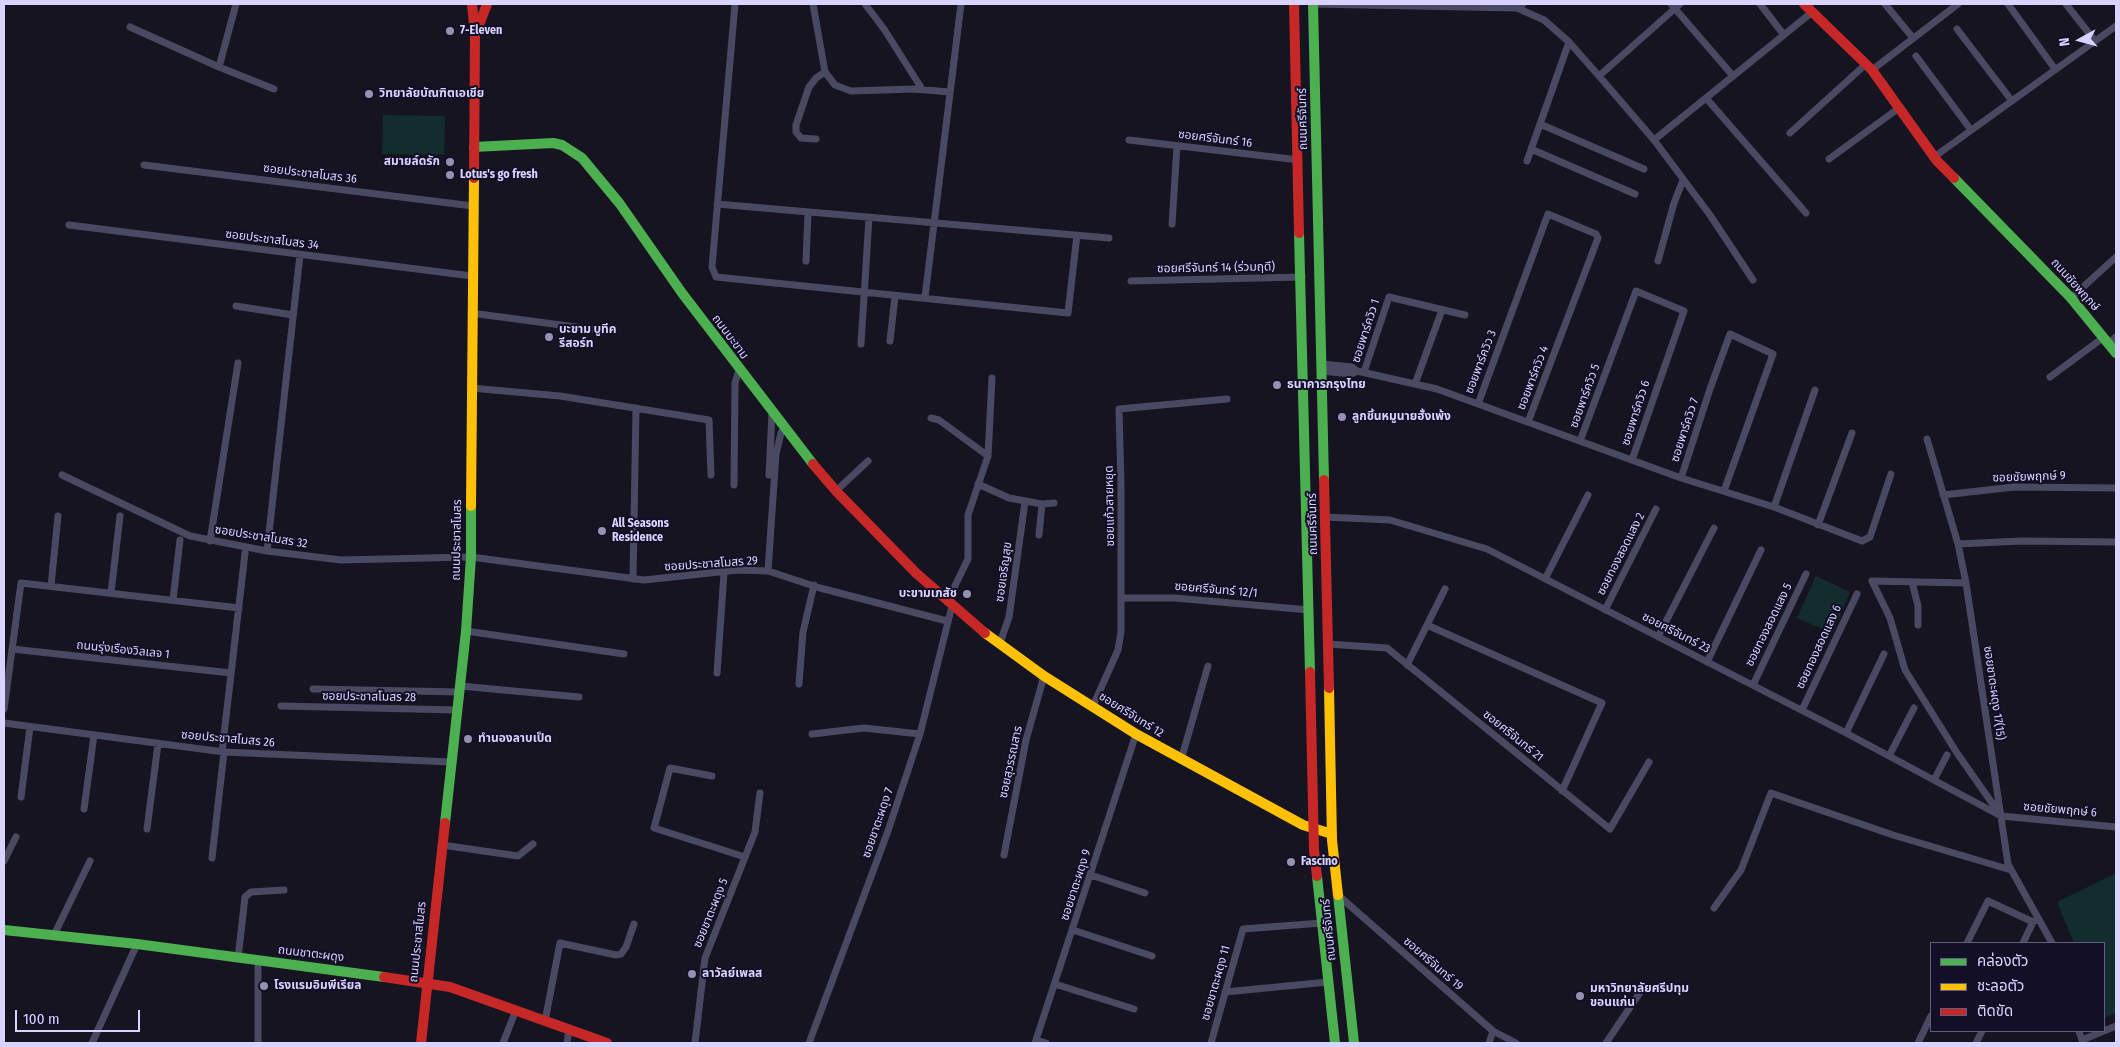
<!DOCTYPE html>
<html>
<head>
<meta charset="utf-8">
<style>
	body { margin:0 }
	#map { position:relative; width:2120px; height:1047px; overflow:hidden; background:#161421; font-family:"Fira Sans Condensed","Noto Sans Thai",sans-serif }
	canvas { display:block }
	.frame { position:absolute; inset:0; border:5px solid #d9d4ff; pointer-events:none }
	.legend { position:absolute; left:1930px; top:942px; width:175px; height:90px; box-sizing:border-box; background:#130f26; border:1px solid #625e7d; margin:0; padding:6px 9px; list-style:none; font-size:15px; color:#d9d4ff }
	.legend li { display:flex; align-items:center; gap:10px; height:25px }
	.legend b { width:25px; border:1px solid #625e7d }
	.north { position:absolute; left:2055px; top:15px; width:50px; height:50px; -webkit-text-stroke:4px #130f26; paint-order:stroke; rotate:263deg; font-size:14px; font-weight:700; line-height:20px; text-align:center; color:#d9d4ff }
	.north::after { content:''; display:block; margin:auto; width:18px; height:22px; background:#d9d4ff; clip-path:polygon(50% 0,100% 100%,50% 72%,0 100%) }
	.scale { position:absolute; left:15px; top:1010px; width:125px; height:22px; box-sizing:border-box; border:2px solid #d9d4ff; border-top:0; padding-left:6px; font-size:15px; line-height:18px; white-space:nowrap; color:#d9d4ff; -webkit-text-stroke:4px #130f26; paint-order:stroke }
</style>
</head>
<body>
<div id="map">
<canvas width="2120" height="1047"></canvas>
<div class="frame"></div>
<ul class="legend">
<li><b style="height:6px;background:#4caf50"></b>คล่องตัว</li>
<li><b style="height:6px;background:#ffc107"></b>ชะลอตัว</li>
<li><b style="height:6px;background:#c62828"></b>ติดขัด</li>
</ul>
<div class="north">N</div>
<div class="scale">100 m</div>
</div>
<script>
const c = document.querySelector('canvas').getContext('2d');
c.lineJoin = 'round';
function fillPath(path, color) {
  c.fillStyle = color;
  c.fill(path, 'evenodd');
}
function toPath(rows) {
  const path = new Path2D();
  for (const r of rows) {
    path.moveTo(r[0], r[1]);
    for (let i = 2; i < r.length; i += 2) path.lineTo(r[i], r[i + 1]);
  }
  return path;
}
function trace(path, color, width, dash) {
  c.strokeStyle = color;
  c.lineWidth = width;
  c.lineCap = dash ? 'butt' : 'round';
  c.setLineDash(dash || []);
  c.stroke(path);
}
function drawText(font, color, halo, rows, align = 'center') {
  c.font = font + ' "Fira Sans Condensed","Noto Sans Thai",sans-serif';
  c.lineWidth = 4;
  c.setLineDash([]);
  c.textBaseline = 'middle';
  c.strokeStyle = halo;
  c.fillStyle = color;
  for (const [text, x, y, turn = 0] of rows) {
    c.save();
    c.translate(x, y);
    c.rotate((+turn || 0) * Math.PI / 180);
    c.textAlign = isNaN(turn) ? turn : align;
    if (halo) c.strokeText(text, 0, 0);
    c.fillText(text, 0, 0);
    c.restore();
  }
}
const green = toPath([
	[383,115,445,116,444,155,382,154],
	[1816,576,1850,592,1832,633,1797,618],
	[2116,873,2116,1013,2104,1018,2104,943,2074,943,2057,902]
]);
const street = toPath([
	[735,4,712,267,716,277,1068,313,1077,235],
	[813,4,825,72,835,85,851,91,914,89,950,92],
	[865,4,884,29,922,89],
	[1313,4,1517,8,1523,4],
	[1671,4,1733,76],
	[1760,4,1784,35],
	[1885,4,1913,38],
	[2008,4,2055,69],
	[2066,4,2095,41],
	[1517,8,1544,20,1569,42,1599,76,1654,140,1710,215,1753,280],
	[130,27,219,67,274,89],
	[1957,29,2012,101],
	[1916,56,1971,130],
	[219,67,236,4],
	[1872,70,1958,4],
	[1599,76,1680,4],
	[1706,98,1806,213],
	[1540,124,1644,169],
	[1790,133,1866,64],
	[816,139,801,138,796,132,796,125,809,87,816,78,825,72],
	[1129,140,1299,160],
	[1654,140,1811,13],
	[1531,149,1635,194],
	[1934,157,2116,26],
	[1829,159,1899,108],
	[1527,161,1569,42],
	[144,165,473,206],
	[717,204,1109,238],
	[1172,224,1177,146],
	[69,225,472,276],
	[806,261,808,213],
	[1658,261,1674,203,1683,180],
	[1131,281,1302,277],
	[925,297,961,4],
	[2071,298,2116,257],
	[236,306,293,315],
	[471,313,606,331],
	[890,341,895,296],
	[2109,343,2116,337],
	[861,344,869,218],
	[1322,364,1352,367,1357,371,1437,389,1681,478,1774,507,1862,541,1870,537,1891,474],
	[1322,371,1351,374,1357,371],
	[1364,372,1389,297,1465,315],
	[2050,377,2104,337],
	[1415,384,1442,310],
	[471,388,560,396,709,420,711,475],
	[1478,404,1548,214,1596,234,1598,238,1528,422],
	[931,418,939,420,988,456],
	[1927,439,1958,544,1966,583,2008,864,2052,943],
	[1580,441,1636,291,1684,311,1632,460],
	[62,475,190,536,267,551,341,560,471,557,644,580,738,570,768,571,820,588,947,621],
	[769,475,772,413],
	[1681,478,1710,389,1730,334,1773,354,1724,491],
	[978,484,1009,498,1042,504,1054,503],
	[734,485,735,383,739,370],
	[836,491,868,461],
	[1943,495,2014,487,2116,488],
	[1774,507,1815,390],
	[1325,517,1390,520,1487,549,1846,733,2001,816,2116,827],
	[1818,525,1852,433],
	[1039,535,1042,504],
	[210,541,238,363],
	[1958,544,2021,541,2116,542],
	[267,551,300,255],
	[768,571,776,454,781,433,784,428],
	[633,579,636,408],
	[1545,579,1588,495],
	[1912,582,1918,606,1918,625],
	[1966,583,1872,581,1890,618,1905,670,1957,753,1999,813],
	[51,586,58,516],
	[111,593,120,516],
	[1121,598,1175,598,1309,610],
	[173,600,180,540],
	[947,602,968,559,968,515,988,456,992,378],
	[1605,610,1656,509],
	[1427,625,1602,703,1562,791],
	[466,631,624,654],
	[1658,637,1714,528],
	[1000,643,1009,617,1025,502],
	[1327,644,1387,648,1610,829,1649,762],
	[12,649,231,673],
	[1707,662,1761,550],
	[1407,665,1445,589],
	[717,673,724,573],
	[799,684,803,632,814,585],
	[1753,685,1806,574],
	[460,686,579,697],
	[313,689,459,692],
	[281,706,457,710],
	[1093,706,1118,650,1121,632,1121,485,1119,409,1227,399],
	[4,709,21,583,239,608],
	[1802,710,1857,594],
	[4,723,224,752,451,762],
	[1846,733,1884,654],
	[812,734,864,728,920,734],
	[222,752,245,553],
	[1889,756,1914,708],
	[1181,760,1208,666],
	[712,776,670,768,654,828,745,857],
	[1934,780,1947,755],
	[21,797,30,727],
	[84,809,94,735],
	[147,829,158,744],
	[442,845,518,856,533,844],
	[1004,855,1026,740,1044,676],
	[212,858,224,752],
	[4,861,16,837],
	[1091,875,1145,893],
	[1339,896,1493,1031,1516,1043],
	[1714,908,1741,870,1771,793,1893,835,2011,870],
	[1073,930,1152,956],
	[54,935,90,861],
	[1967,943,1988,901,2033,922],
	[2023,943,2033,922,2036,920],
	[238,958,245,897,251,892,284,890],
	[258,960,258,1043],
	[1055,984,1134,1009],
	[1225,992,1328,982],
	[545,1021,560,943,616,955,621,954,626,947,634,924],
	[2079,1031,2083,1043],
	[1036,1040,1046,1043],
	[2082,1040,2116,1026],
	[92,1043,137,944],
	[503,1043,516,1010],
	[567,1043,569,1030],
	[695,1043,705,958,755,832,760,793],
	[809,1043,888,831,920,734,952,606],
	[1035,1043,1136,734],
	[1211,1043,1243,929,1322,923],
	[1489,1043,1493,1031],
	[1606,1043,1641,991],
	[1918,1043,1931,1016],
	[1976,1043,1982,1031]
]);
const fast = toPath([
	[1313,4,1324,480],
	[474,147,553,143,562,145,582,158,620,204,682,293,813,464],
	[1954,178,2071,298,2116,353],
	[1299,233,1310,672],
	[445,823,466,631,471,557,471,506],
	[1317,876,1335,1043],
	[1338,895,1354,1043],
	[4,930,137,944,384,977]
]);
const slow = toPath([
	[471,506,474,178],
	[985,633,1044,676,1136,734,1303,825,1332,834],
	[1329,688,1332,840,1338,895]
]);
const jam = toPath([
	[472,4,475,35,474,178],
	[1294,4,1299,233],
	[1804,4,1872,70,1937,161,1954,178],
	[476,33,487,4],
	[813,464,836,491,916,573,985,633],
	[1324,480,1329,688],
	[1310,672,1314,850,1317,876],
	[384,977,450,987,607,1043],
	[421,1043,445,823]
]);
const markers = [
	[450,31,5,"#9591b1"],
	[369,94,5,"#9591b1"],
	[450,162,5,"#9591b1"],
	[450,175,5,"#9591b1"],
	[549,337,5,"#9591b1"],
	[1277,385,5,"#9591b1"],
	[1342,417,5,"#9591b1"],
	[602,531,5,"#9591b1"],
	[967,594,5,"#9591b1"],
	[468,739,5,"#9591b1"],
	[1291,862,5,"#9591b1"],
	[692,974,5,"#9591b1"],
	[264,986,5,"#9591b1"],
	[1580,996,5,"#9591b1"]
];
const poiNames = [
	["7-Eleven",460,31],
	["วิทยาลัยบัณฑิตเอเชีย",379,94],
	["สมายล์ดรัก",440,162,"right"],
	["Lotus's go fresh",460,175],
	["บะขาม บูทีค",559,330],
	["รีสอร์ท",559,344],
	["ธนาคารกรุงไทย",1287,385],
	["ลูกชิ้นหมูนายฮั้งเพ้ง",1352,417],
	["All Seasons",612,524],
	["Residence",612,538],
	["บะขามเภสัช",957,594,"right"],
	["ทำนองลาบเป็ด",478,739],
	["Fascino",1301,862],
	["ลาวัลย์เพลส",702,974],
	["โรงแรมอิมพีเรียล",274,986],
	["มหาวิทยาลัยศรีปทุม",1590,989],
	["ขอนแก่น",1590,1003]
];
const streetNames = [
	["ถนนศรีจันทร์",1303,119,-91],
	["ซอยศรีจันทร์ 16",1215,139,7],
	["ซอยประชาสโมสร 36",310,174,7],
	["ซอยประชาสโมสร 34",272,240,7],
	["ซอยศรีจันทร์ 14 (ร่วมฤดี)",1216,268,-1],
	["ถนนชัยพฤกษ์",2075,285,48],
	["ซอยพาร์ควิว 1",1366,331,-72],
	["ถนนบะขาม",730,337,53],
	["ซอยพาร์ควิว 3",1481,362,-69],
	["ซอยพาร์ควิว 4",1533,378,-69],
	["ซอยพาร์ควิว 5",1585,396,-70],
	["ซอยพาร์ควิว 6",1636,413,-72],
	["ซอยพาร์ควิว 7",1685,430,-72],
	["ซอยชัยพฤกษ์ 9",2029,477,-2],
	["ซอยแก้วสายหยุด",1110,506,-91],
	["ถนนศรีจันทร์",1313,524,-91],
	["ซอยประชาสโมสร 32",261,537,9],
	["ถนนประชาสโมสร",457,540,-89],
	["ซอยทองสอดแสง 2",1621,554,-63],
	["ซอยประชาสโมสร 29",711,564,-4],
	["ซอยเจริญสุข",1004,572,-82],
	["ซอยศรีจันทร์ 12/1",1216,590,5],
	["ซอยทองสอดแสง 5",1769,625,-64],
	["ซอยศรีจันทร์ 23",1676,633,27],
	["ซอยทองสอดแสง 6",1819,647,-65],
	["ถนนรุ่งเรืองวิลเลจ 1",123,650,6],
	["ซอยชาตะผดุง 17(15)",1994,693,82],
	["ซอยประชาสโมสร 28",369,697,1],
	["ซอยศรีจันทร์ 12",1131,715,32],
	["ซอยศรีจันทร์ 21",1513,736,39],
	["ซอยประชาสโมสร 26",228,739,5],
	["ซอยสุวรรณสาร",1011,762,-78],
	["ซอยชัยพฤกษ์ 6",2060,810,5],
	["ซอยชาตะผดุง 7",878,823,-71],
	["ซอยชาตะผดุง 9",1076,885,-72],
	["ซอยชาตะผดุง 5",711,913,-68],
	["ถนนศรีจันทร์",1329,930,-96],
	["ถนนประชาสโมสร",418,942,-84],
	["ถนนชาตะผดุง",311,954,7],
	["ซอยศรีจันทร์ 19",1433,964,41],
	["ซอยชาตะผดุง 11",1216,983,-74]
];
fillPath(green, '#132c2d');
trace(street, '#4a4962', 7);
trace(fast, '#4caf50', 10);
trace(slow, '#ffc107', 10);
trace(jam, '#c62828', 10);
for (const [x, y, r, color] of markers) {
  const dot = new Path2D();
  dot.arc(x, y, r, 0, 2 * Math.PI);
  c.fillStyle = color;
  c.fill(dot);
  trace(dot, '#130f26', 2);
}
drawText('bold 12px', '#d9d4ff', '#130f26', poiNames, 'left');
drawText('12px', '#d9d4ff', '#130f26', streetNames);
</script>
</body>
</html>
